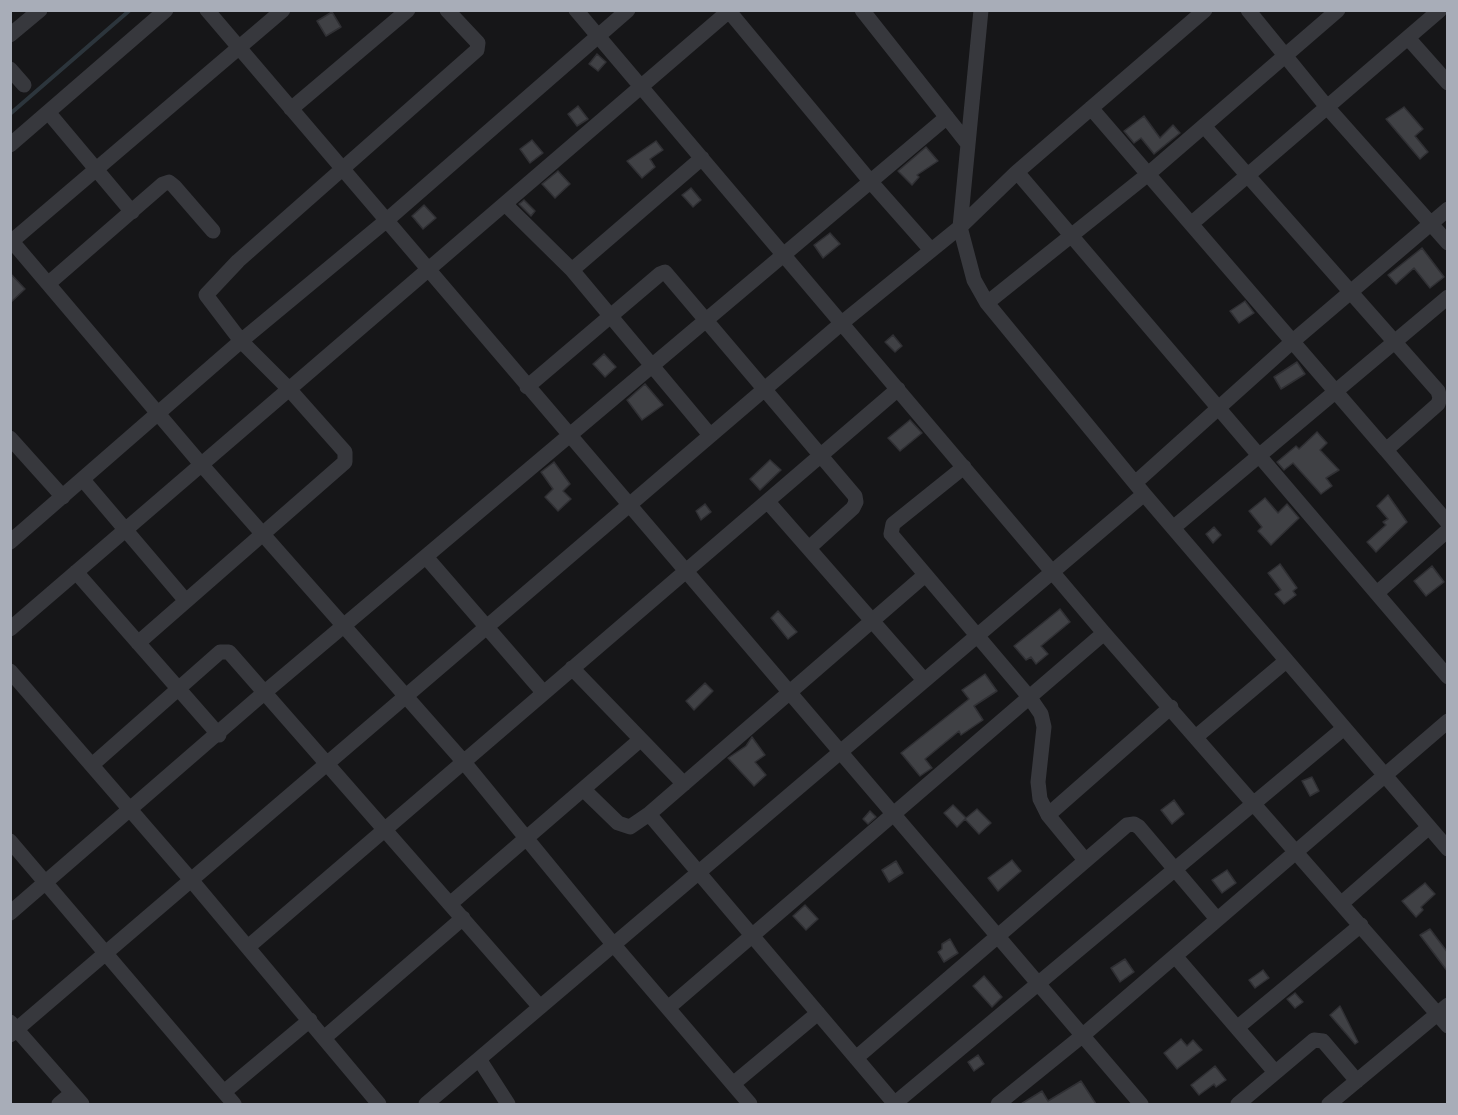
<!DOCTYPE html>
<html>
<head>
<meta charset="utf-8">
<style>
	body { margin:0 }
	#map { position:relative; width:1458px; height:1115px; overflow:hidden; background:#161618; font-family:"Open Sans",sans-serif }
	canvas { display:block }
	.frame { position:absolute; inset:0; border:12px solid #a8adb8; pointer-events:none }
</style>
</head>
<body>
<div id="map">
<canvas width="1458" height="1115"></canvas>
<div class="frame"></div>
</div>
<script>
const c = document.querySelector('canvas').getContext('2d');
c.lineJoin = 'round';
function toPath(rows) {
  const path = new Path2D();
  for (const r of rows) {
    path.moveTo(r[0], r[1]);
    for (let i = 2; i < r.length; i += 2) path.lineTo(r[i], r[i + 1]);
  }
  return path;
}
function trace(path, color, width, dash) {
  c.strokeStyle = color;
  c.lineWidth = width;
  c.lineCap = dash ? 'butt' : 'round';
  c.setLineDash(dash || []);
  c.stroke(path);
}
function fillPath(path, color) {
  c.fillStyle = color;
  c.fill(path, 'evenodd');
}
const stream = toPath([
	[10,114,130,10]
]);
const building = toPath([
	[332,12,341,27,326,36,317,21,332,12],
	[597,54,606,62,598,71,589,64,597,54],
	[578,106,588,119,577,126,568,114,578,106],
	[1404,107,1423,129,1415,136,1428,152,1420,159,1386,119,1404,107],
	[1144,116,1160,138,1173,125,1180,133,1154,154,1141,138,1134,143,1124,131,1144,116],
	[532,140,543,153,530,163,520,149,532,140],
	[656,141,663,150,650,159,655,167,642,178,627,161,656,141],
	[926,147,938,161,917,175,919,177,912,185,898,171,926,147],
	[558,171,570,184,555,198,542,184,558,171],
	[691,188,701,200,693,207,682,195,691,188],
	[524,200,535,211,531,216,519,204,524,200],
	[424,205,436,218,423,229,412,216,424,205],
	[830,233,840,244,823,258,814,245,830,233],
	[1422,248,1444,277,1430,288,1414,268,1396,284,1388,275,1422,248],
	[10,273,25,289,10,303,10,273],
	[1245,301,1254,313,1239,323,1230,311,1245,301],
	[893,335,902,346,895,352,885,342,893,335],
	[604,354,616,367,605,377,593,364,604,354],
	[1297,362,1305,374,1281,389,1274,377,1297,362],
	[645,384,663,405,642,420,627,400,645,384],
	[910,420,922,433,900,451,888,438,910,420],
	[1317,432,1327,443,1320,450,1339,470,1326,478,1332,486,1321,494,1293,463,1284,470,1277,462,1296,446,1299,449,1317,432],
	[770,460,781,470,760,490,750,479,770,460],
	[554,462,570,484,563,491,571,499,558,511,545,497,553,489,541,472,554,462],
	[1388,495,1407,522,1376,552,1367,542,1386,525,1383,522,1388,519,1377,506,1388,495],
	[1265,498,1278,513,1287,504,1299,518,1271,545,1258,531,1262,527,1249,511,1265,498],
	[705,504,711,512,701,520,696,511,705,504],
	[1214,527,1221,535,1213,543,1206,534,1214,527],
	[1280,564,1297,588,1293,591,1296,595,1284,604,1275,594,1281,590,1268,573,1280,564],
	[1432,566,1444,582,1426,596,1414,581,1432,566],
	[1060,609,1070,622,1041,646,1048,654,1036,664,1031,657,1026,660,1014,646,1060,609],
	[778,611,797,632,788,639,771,618,778,611],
	[985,674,997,691,974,706,983,720,961,735,959,731,925,759,932,768,920,776,901,753,969,699,962,690,985,674],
	[705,683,713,691,694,710,686,701,705,683],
	[752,737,765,755,755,762,766,775,754,786,728,758,746,746,752,737],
	[1312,777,1319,791,1310,796,1302,781,1312,777],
	[1174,800,1184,814,1172,824,1161,810,1174,800],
	[953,805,966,818,977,809,991,823,979,834,965,819,957,827,944,813,953,805],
	[870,811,876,817,868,824,863,819,870,811],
	[1012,860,1021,871,998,891,988,878,1012,860],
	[896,861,903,873,889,882,882,870,896,861],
	[1227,870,1236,883,1222,893,1212,880,1227,870],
	[1425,883,1435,894,1421,907,1423,910,1416,917,1402,901,1425,883],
	[805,905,818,919,806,930,793,916,805,905],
	[1430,929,1448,953,1448,972,1420,935,1430,929],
	[950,939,958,953,944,962,938,952,942,949,942,944,950,939],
	[1125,959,1134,972,1120,982,1111,968,1125,959],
	[1263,970,1269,978,1255,988,1249,980,1263,970],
	[984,976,1002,997,992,1007,973,986,984,976],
	[1295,993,1303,1002,1295,1008,1287,999,1295,993],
	[1340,1006,1358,1042,1355,1044,1330,1015,1340,1006],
	[1181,1039,1187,1046,1193,1040,1202,1050,1177,1069,1164,1053,1181,1039],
	[978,1055,984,1064,974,1071,968,1062,978,1055],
	[1215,1066,1226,1080,1216,1087,1214,1084,1199,1095,1191,1085,1215,1066],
	[1081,1081,1096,1104,1021,1104,1042,1091,1048,1101,1081,1081]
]);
const minor = toPath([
	[207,10,1141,1104],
	[576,10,1104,633,1448,1026],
	[728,10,870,181,931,250],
	[862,10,968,144],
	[981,10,960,227,974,280,987,303,1144,494,1448,849],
	[1248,10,1327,107,1448,243],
	[10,35,40,10],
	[1408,38,1448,83],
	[10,69,24,85],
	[1091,108,1386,450,1438,404,1440,398,1438,391,1204,126],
	[291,109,408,10],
	[48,112,132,212],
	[10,145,166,10],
	[1017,172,1448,677],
	[505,204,572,270,710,435],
	[1191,224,1440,10],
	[10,239,200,463,463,761,613,944,750,1104],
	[12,241,283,10],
	[572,270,702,158],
	[49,283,163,184,169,182,174,186,213,231],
	[987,303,1147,175,1338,10],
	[527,387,660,274,665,272,855,496,856,502,853,508,809,548],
	[10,438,63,497],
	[1386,450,1448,523],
	[964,467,893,524,891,534,1030,698,1041,714,1044,727,1038,782,1040,799,1048,815,1085,860],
	[84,481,186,601],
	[1135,483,1293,341,1448,209],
	[768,502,924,680],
	[1173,528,1448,297],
	[10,542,241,341,387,220,628,10],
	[426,557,543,692],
	[76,572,219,735],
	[1377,593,1448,530],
	[10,629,729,11],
	[138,643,345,462,345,452,289,389,241,341,206,295,238,261,477,50,478,43,447,10],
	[572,668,684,784],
	[10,671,192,881,379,1104],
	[1197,736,1286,661],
	[92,765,220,652,229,652,540,1007],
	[584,790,618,823,630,827,649,814,925,575],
	[649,814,895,1104],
	[1048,815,1171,707],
	[10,841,234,1104],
	[1342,903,1429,827],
	[450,904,640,740],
	[10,913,265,692,947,117],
	[248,947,898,389],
	[1175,956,1275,1072],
	[668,1008,1104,633],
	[10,1022,82,1104],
	[1238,1027,1361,925],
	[10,1035,843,322,960,227,1017,172,1205,10],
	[324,1038,463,918],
	[856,1058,1127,825,1134,824,1139,827,1217,919],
	[479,1059,508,1104],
	[733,1084,818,1013],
	[224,1092,310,1020],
	[59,1104,72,1093],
	[426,1104,1144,494],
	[894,1104,1344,728],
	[998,1104,1082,1036,1448,721],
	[1238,1104,1314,1040,1323,1041,1357,1081],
	[1329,1104,1448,1005]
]);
trace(stream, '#2c353c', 4);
fillPath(building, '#404145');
trace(building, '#303034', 1.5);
trace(minor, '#37383d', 15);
</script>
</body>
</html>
